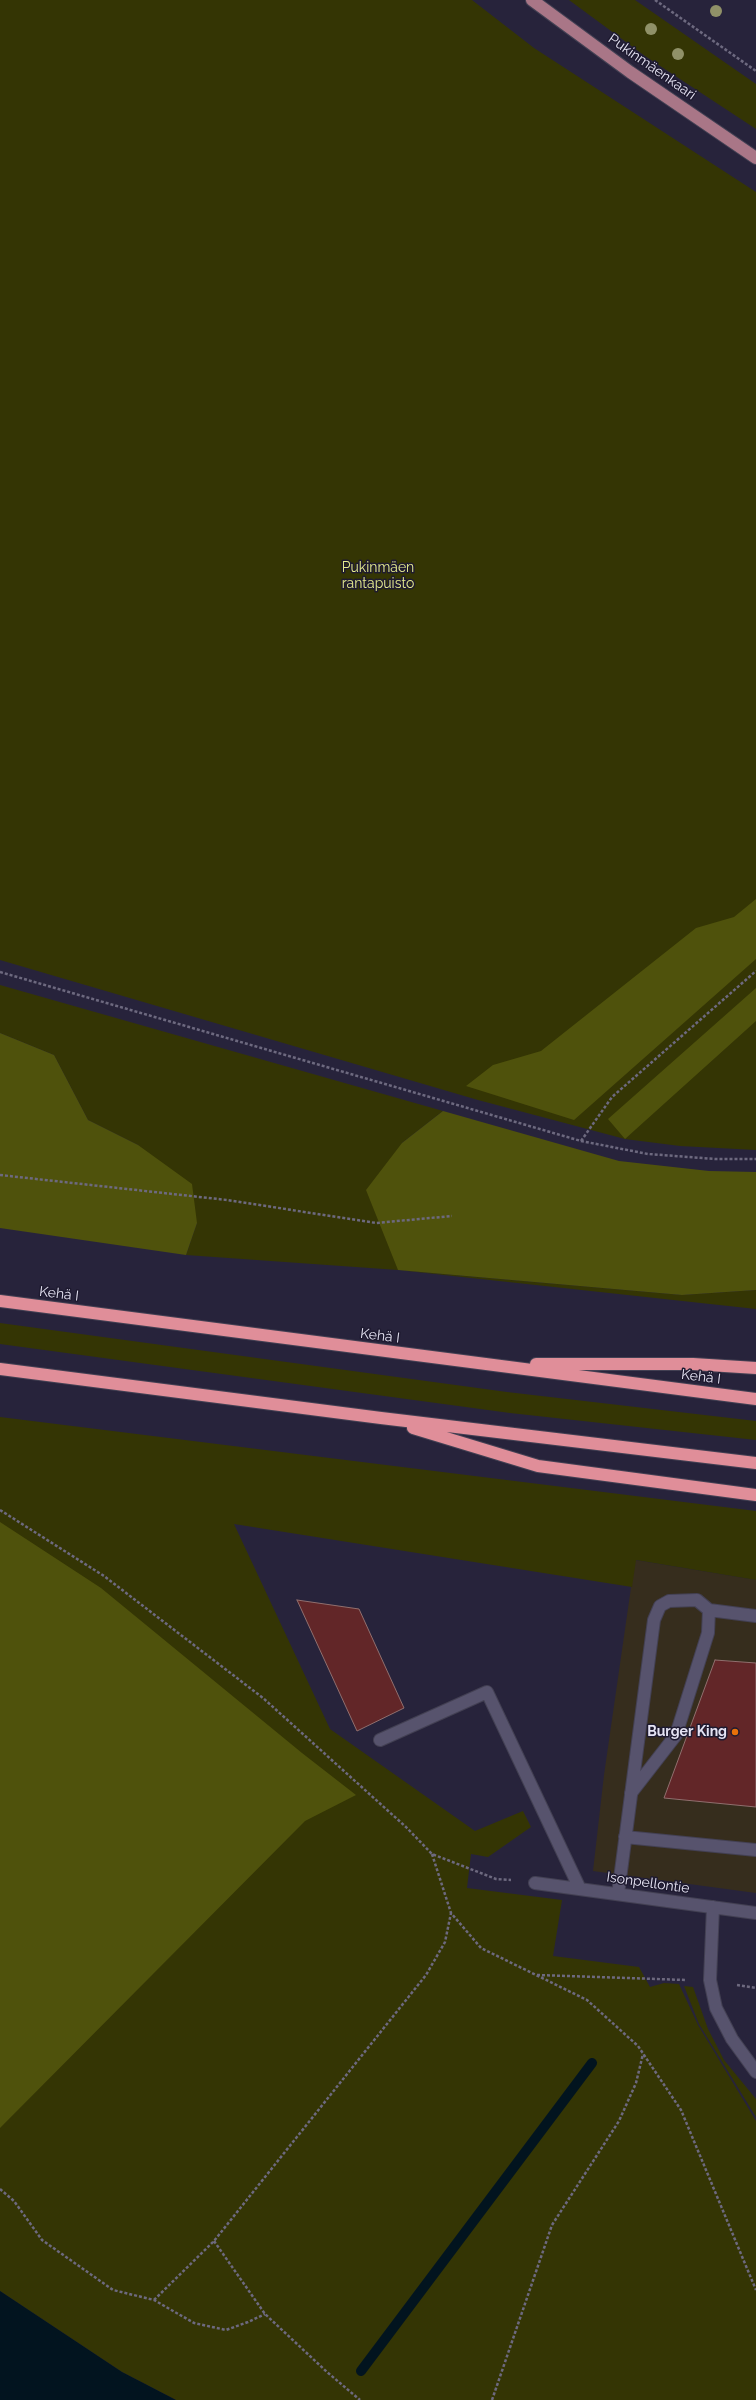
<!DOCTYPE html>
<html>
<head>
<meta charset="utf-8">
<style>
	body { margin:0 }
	canvas { display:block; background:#27233b }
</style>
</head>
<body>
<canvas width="756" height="2400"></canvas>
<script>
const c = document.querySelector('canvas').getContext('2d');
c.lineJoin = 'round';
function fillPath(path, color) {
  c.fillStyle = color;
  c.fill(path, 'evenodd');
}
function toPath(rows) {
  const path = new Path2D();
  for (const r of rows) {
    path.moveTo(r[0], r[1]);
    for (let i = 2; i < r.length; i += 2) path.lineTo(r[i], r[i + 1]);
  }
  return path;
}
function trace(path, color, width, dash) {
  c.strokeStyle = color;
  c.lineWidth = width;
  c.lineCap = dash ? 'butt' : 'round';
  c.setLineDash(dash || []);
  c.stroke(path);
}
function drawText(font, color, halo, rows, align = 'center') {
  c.font = font + ' Raleway,sans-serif';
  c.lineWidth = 3;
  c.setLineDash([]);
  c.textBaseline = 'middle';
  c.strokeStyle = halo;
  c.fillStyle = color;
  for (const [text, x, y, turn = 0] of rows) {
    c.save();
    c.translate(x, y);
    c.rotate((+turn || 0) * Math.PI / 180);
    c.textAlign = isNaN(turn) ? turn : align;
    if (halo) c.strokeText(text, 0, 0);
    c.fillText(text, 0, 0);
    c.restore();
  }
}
const commercial = toPath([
	[635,1560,756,1580,756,1893,593,1871,604,1775]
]);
const green = toPath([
	[0,0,472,0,534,48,756,192,756,1150,680,1146,625,1139,478,1100,0,960],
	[569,0,635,0,756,84,756,129,645,56],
	[0,985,443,1111,402,1143,398,1270,682,1295,756,1290,756,1309,398,1270,186,1255,197,1223,138,1145,88,1120,54,1055,0,1033],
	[0,1323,507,1392,756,1421,756,1440,510,1413,0,1344],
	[0,1417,756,1511,756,1580,636,1560,632,1587,234,1524,330,1729,475,1831,523,1811,531,1827,488,1857,471,1854,467,1888,562,1900,553,1956,639,1967,650,1987,664,1983,679,1984,698,2025,756,2121,756,2400,176,2400,122,2372,0,2291],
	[684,1986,693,1987,708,2029,724,2060,756,2099,756,2117,699,2024]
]);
const forest = toPath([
	[756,899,756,959,574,1120,466,1086,493,1065,541,1051,696,928,734,917],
	[756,988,756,1021,625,1139,608,1119],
	[0,1033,54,1055,88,1120,138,1145,192,1184,197,1223,186,1255,0,1228],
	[443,1111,619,1161,709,1171,756,1172,756,1290,682,1295,398,1270,366,1190,402,1143],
	[0,1522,101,1588,302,1753,356,1795,305,1821,0,2128]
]);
const water = toPath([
	[0,2291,122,2372,176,2400,0,2400]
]);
const stream = toPath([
	[361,2371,592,2063]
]);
const building = toPath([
	[297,1600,359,1609,404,1708,357,1731,297,1600],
	[715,1660,756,1663,756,1807,664,1798,715,1660]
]);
const path = toPath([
	[655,0,756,71],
	[0,972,581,1141,648,1154,715,1159,756,1159],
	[581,1141,612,1097,756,971],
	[0,1175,227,1200,376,1223,452,1216],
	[0,1510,104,1576,263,1698,406,1827,432,1854,496,1879,511,1880],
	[432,1854,451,1913,481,1948,587,2000,638,2046,681,2110,756,2290],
	[537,1975,686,1980],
	[737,1985,756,1988],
	[0,2189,14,2201,42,2240,113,2290,154,2300,194,2323,226,2330,248,2322,265,2314],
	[214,2241,265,2314,327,2372,360,2400],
	[154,2300,214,2241,426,1975,445,1942,451,1913],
	[492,2400,552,2225,619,2121,636,2083,643,2054]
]);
const minor = toPath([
	[380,1740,487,1692,580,1889],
	[631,1793,676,1735,708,1633,709,1610],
	[625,1837,756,1850],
	[535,1883,756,1913],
	[618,1894,654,1620,660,1606,669,1601,697,1600,709,1610,756,1616],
	[713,1907,710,1980,716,2008,732,2039,756,2072]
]);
const major = toPath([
	[532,0,630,72,756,158]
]);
const highway = toPath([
	[0,1301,756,1399],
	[536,1364,693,1364,756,1368],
	[0,1369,381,1418,756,1463],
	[413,1428,538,1466,756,1495]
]);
const trees = [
	[716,11],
	[651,29],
	[678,54]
];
const markers = [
	[735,1732,4,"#e8710a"]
];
const streetNames = [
	["Pukinmäenkaari",652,67,35],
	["Kehä I",59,1294,7],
	["Kehä I",380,1336,7],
	["Kehä I",701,1377,7],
	["Isonpellontie",648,1883,8]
];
const parkNames = [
	["Pukinmäen",378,568],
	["rantapuisto",378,584]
];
const poiNames = [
	["Burger King",727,1732]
];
fillPath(commercial, '#362d1d');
fillPath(green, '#343504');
fillPath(forest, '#4f520c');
fillPath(water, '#02141f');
trace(stream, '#02141f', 10);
fillPath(building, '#622628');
trace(building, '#906f6e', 1);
trace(minor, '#434053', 14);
trace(major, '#434053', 14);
trace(highway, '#434053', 14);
trace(path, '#6d697f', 2.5, [3, 2]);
trace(minor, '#57536d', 12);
trace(major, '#a97687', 12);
trace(highway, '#e08e99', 12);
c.fillStyle = '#909168';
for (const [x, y] of trees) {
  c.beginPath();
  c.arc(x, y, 6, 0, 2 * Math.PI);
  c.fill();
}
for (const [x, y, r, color] of markers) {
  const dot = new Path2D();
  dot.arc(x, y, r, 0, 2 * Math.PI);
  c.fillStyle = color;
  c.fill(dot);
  trace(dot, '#1e1a30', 1.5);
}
drawText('14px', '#e5e3f3', '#1e1a30', streetNames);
drawText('14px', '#e5eb8d', '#1e1a30', parkNames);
drawText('bold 14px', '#e5e3f3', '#1e1a30', poiNames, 'right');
</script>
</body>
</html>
